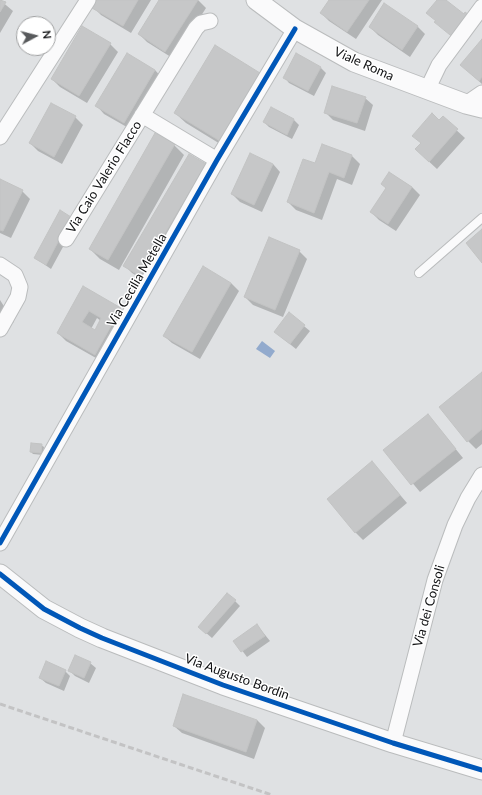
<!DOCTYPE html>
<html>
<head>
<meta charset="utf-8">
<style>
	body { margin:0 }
	#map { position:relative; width:482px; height:795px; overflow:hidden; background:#dfe1e3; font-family:Lato,sans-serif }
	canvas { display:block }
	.north { position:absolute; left:16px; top:16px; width:40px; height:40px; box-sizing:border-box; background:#fff; border:1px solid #9fa0a1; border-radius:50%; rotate:83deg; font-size:11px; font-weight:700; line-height:16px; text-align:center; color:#101113 }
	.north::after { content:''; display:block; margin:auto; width:14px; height:18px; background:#585a5c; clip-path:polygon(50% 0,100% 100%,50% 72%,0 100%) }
</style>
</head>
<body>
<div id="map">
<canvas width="482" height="795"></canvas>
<div class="north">N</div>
</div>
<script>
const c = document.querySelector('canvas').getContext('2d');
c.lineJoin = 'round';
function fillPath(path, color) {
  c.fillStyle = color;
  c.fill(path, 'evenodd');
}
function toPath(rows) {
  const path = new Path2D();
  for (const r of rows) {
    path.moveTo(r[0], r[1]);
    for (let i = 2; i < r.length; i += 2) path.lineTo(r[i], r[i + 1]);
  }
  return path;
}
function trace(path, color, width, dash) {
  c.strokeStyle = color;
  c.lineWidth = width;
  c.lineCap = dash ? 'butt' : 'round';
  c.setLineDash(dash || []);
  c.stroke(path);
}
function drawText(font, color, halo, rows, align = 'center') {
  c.font = font + ' Lato,sans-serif';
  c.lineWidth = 3;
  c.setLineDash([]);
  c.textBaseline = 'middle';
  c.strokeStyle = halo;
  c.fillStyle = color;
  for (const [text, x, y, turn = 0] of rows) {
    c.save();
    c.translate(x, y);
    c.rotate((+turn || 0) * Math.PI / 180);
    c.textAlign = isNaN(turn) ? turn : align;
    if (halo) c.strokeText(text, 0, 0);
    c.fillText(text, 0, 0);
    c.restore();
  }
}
const water = toPath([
	[262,341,275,351,270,358,256,349]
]);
const shadow = toPath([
	[0,0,13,11,0,33],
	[98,0,151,0,131,33,101,15,93,7],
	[161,0,198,0,206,8,174,59,147,42,139,34],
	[330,0,382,0,356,39,329,21,321,13],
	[417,26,425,34,410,57,378,35,370,27],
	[482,40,482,84,461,65],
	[110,44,118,52,87,103,60,87,52,79],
	[215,47,260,74,230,150,186,123,175,113],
	[296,55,321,68,326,73,314,96,289,83,284,77],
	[155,70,162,78,132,130,104,114,97,106],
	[365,98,373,105,365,131,333,120,325,112],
	[271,109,294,120,299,125,292,139,269,127,264,122],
	[75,117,83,125,62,164,38,151,30,143],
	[443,118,465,138,437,169,424,157,440,122],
	[174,145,184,155,119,270,100,259,90,249],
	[323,145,352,156,360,164,352,185,337,179,322,220,296,210,288,202,316,165],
	[189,155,206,165,214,172,148,283,132,273,124,265],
	[273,164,280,172,262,212,240,202,232,194],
	[390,173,412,187,420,195,396,231,379,220,371,212,386,188,382,184],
	[0,180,22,191,30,199,11,238,0,233],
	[76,223,51,269,35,258],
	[299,251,307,259,283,317,253,305,245,297],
	[231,283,239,291,200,359,172,343,164,336],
	[84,288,121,309,128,316,103,362,66,341,58,333],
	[97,318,101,321,95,331,91,329],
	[0,300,14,322,0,331],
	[289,314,310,331,296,349,281,337],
	[482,373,482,444,476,449,468,441],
	[428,415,463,458,420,492,385,450],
	[41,445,44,447,43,455,33,454,31,452],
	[372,462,407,503,363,540,355,532],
	[235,601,240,606,212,638,205,632],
	[257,625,270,641,247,657,235,641],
	[90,663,96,668,89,683,75,676,70,671],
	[65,671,70,676,64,691,46,683,40,678],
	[257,720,265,728,254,759,182,733,174,726]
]);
const building = toPath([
	[0,0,6,2,0,12,0,0],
	[96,0,138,0,123,26,92,8,96,0],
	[159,0,198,0,165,52,138,34,159,0],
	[329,0,369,0,347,32,320,13,329,0],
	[437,0,446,0,464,14,465,12,472,17,455,39,434,22,436,21,426,13,437,0],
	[384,3,418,26,402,50,369,27,384,3],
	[82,26,111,43,79,96,51,79,82,26],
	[482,39,482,77,479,81,460,65,482,39],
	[215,45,260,73,220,141,174,113,215,45],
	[127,53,155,70,124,123,95,106,127,53],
	[296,53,321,67,308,91,283,78,296,53],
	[332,86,366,97,357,123,324,113,332,86],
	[51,103,76,116,54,157,29,143,51,103],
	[271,107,294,119,287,135,263,122,271,107],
	[432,113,439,120,443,116,458,129,429,162,415,149,421,143,412,136,432,113],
	[155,133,175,144,108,260,89,249,155,133],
	[322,144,352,155,344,178,329,172,314,213,287,202,303,159,315,163,322,144],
	[250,153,273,164,254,205,231,194,250,153],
	[189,154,206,164,140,276,123,266,189,154],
	[389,172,412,187,388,224,370,212,386,188,381,184,389,172],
	[0,179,23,190,3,231,0,230,0,179],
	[60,210,71,217,46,265,34,258,60,210],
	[482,229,482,263,466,243,482,229],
	[269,237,300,250,275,310,244,297,269,237],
	[203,266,231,283,192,352,163,336,203,266],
	[83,286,121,308,95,355,57,333,83,286],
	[89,311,101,318,95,330,82,322,89,311],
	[289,312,305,325,290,344,274,332,289,312],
	[482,372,482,429,467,442,439,407,482,372],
	[428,414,456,449,411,485,383,450,428,414],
	[31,443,42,444,41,453,30,452,31,443],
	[372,461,400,495,355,533,327,499,372,461],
	[227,593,236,600,206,634,198,627,227,593],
	[257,624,265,636,241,652,233,641,257,624],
	[75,655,91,662,84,678,68,671,75,655],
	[46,661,66,670,59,686,39,678,46,661],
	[183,694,257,720,246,752,173,726,183,694]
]);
const service = toPath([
	[419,273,482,218]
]);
const minor = toPath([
	[427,90,439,65,482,7],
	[466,104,482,93],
	[142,115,217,160],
	[0,137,88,0],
	[66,239,196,28,201,23,210,21],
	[0,265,15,275,20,287,18,297,0,329],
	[0,543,217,160,295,29],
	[393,743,435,580,455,525,468,498,482,475]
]);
const tertiary = toPath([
	[256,0,295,29,354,62,466,104,482,108],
	[0,574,44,609,80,628,102,638,223,685,393,743,482,770]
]);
const rail = toPath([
	[0,704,272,795]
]);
const cycleway = toPath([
	[0,543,217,160,295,29],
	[0,574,44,609,80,628,102,638,223,685,393,743,482,770]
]);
const streetNames = [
	["Viale Roma",364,64,24],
	["Via Caio Valerio Flacco",104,177,-58],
	["Via Cecilia Metella",137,280,-60],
	["Via dei Consoli",429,606,-74],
	["Via Augusto Bordin",237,677,20]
];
fillPath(water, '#92aacd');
fillPath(shadow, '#0003');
fillPath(building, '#c6c7c8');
trace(building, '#c2c3c3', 1);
trace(service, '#babcbd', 10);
trace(minor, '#babcbd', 17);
trace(tertiary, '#babcbd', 21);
trace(service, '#fafafb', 8);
trace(minor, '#fafafb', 15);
trace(tertiary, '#fafafb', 19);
trace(rail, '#c3c3c4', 3, [6, 3]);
trace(cycleway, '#0057b8', 5);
drawText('13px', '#101113', '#fff', streetNames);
</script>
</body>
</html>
